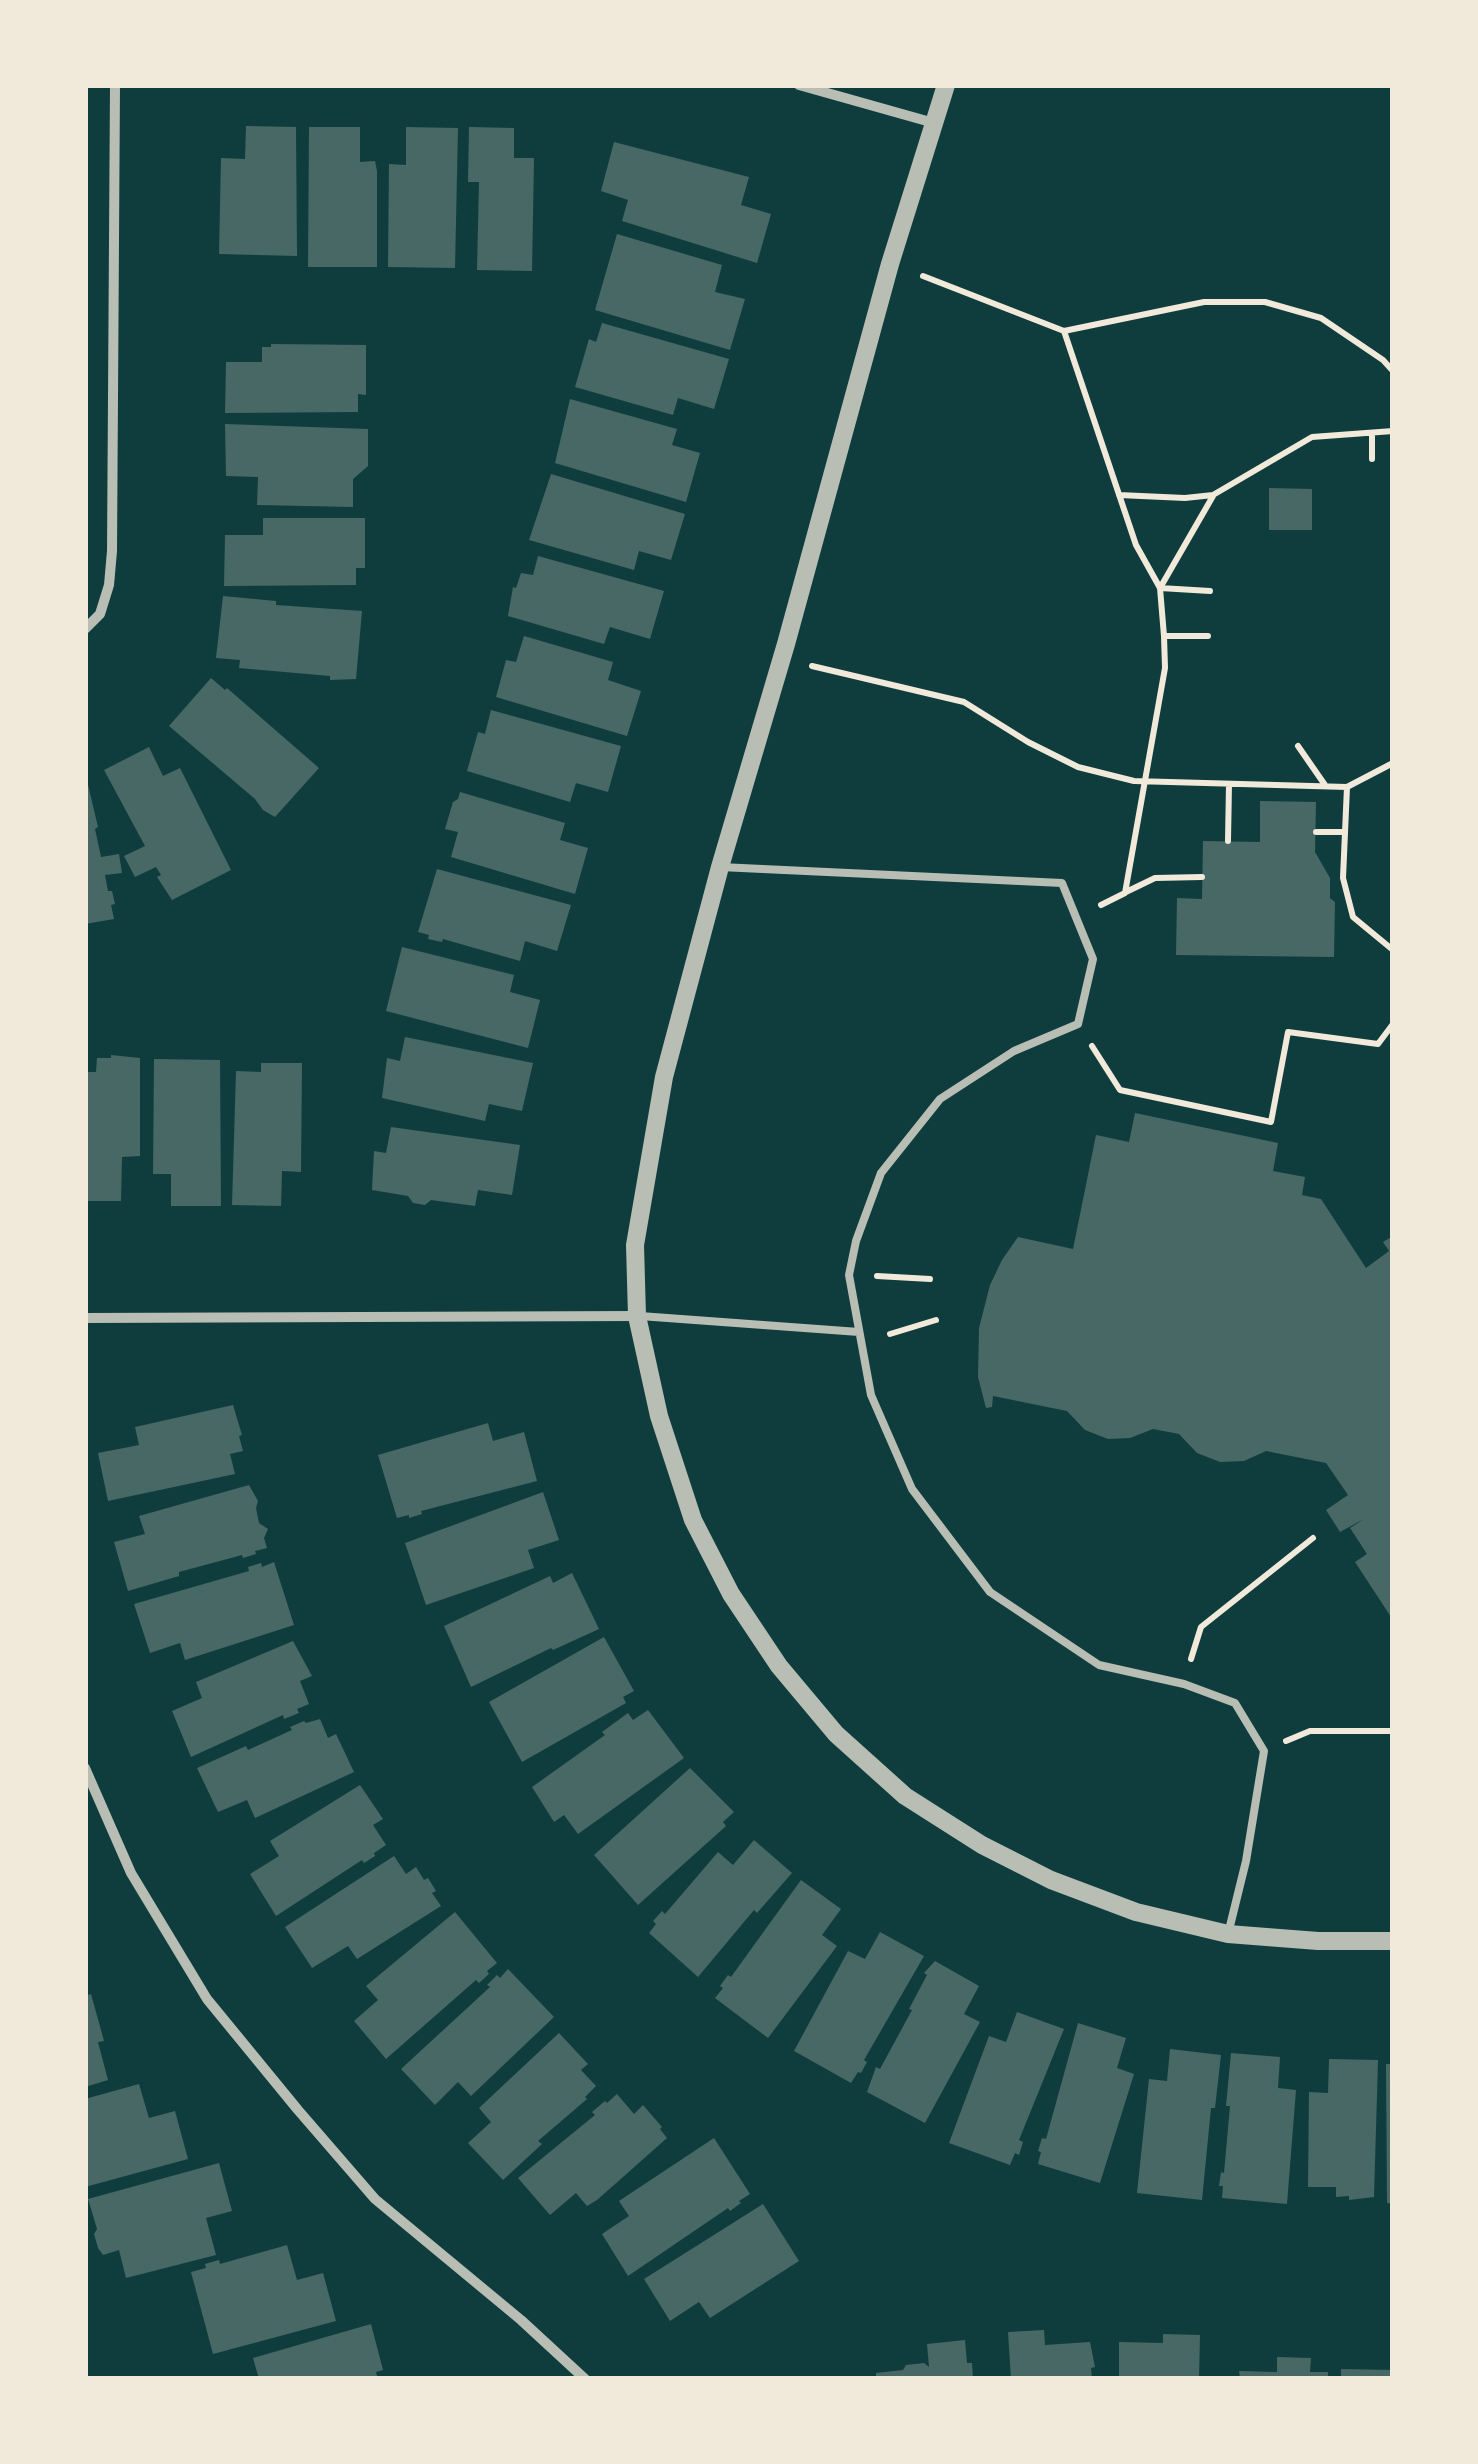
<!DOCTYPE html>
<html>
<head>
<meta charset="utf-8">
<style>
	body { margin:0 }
	#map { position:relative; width:1478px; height:2464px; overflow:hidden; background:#0f3d3e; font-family:"Open Sans",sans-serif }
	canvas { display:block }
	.frame { position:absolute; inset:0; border:88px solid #f1e9da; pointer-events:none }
</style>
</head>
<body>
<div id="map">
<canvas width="1478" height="2464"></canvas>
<div class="frame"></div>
</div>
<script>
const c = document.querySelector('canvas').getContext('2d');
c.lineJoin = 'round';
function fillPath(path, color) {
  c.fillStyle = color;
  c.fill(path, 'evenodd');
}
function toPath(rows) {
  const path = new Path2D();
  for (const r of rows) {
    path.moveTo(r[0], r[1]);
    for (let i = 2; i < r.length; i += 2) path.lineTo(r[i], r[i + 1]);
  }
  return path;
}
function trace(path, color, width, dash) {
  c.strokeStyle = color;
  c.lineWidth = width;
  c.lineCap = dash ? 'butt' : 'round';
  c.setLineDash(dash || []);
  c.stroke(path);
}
const building = toPath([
	[246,126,296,127,297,256,219,254,221,158,245,159],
	[309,127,360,127,360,162,375,161,377,171,377,267,308,267],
	[406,127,458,128,455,268,388,267,389,164,406,165],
	[469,127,514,128,514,158,534,158,532,271,477,270,479,182,468,182],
	[614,142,749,177,741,205,771,214,757,263,622,221,628,200,601,191],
	[617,234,722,265,715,292,745,299,730,350,595,310],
	[602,323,729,359,714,409,678,398,673,415,575,387,589,339,596,342],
	[271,344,366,345,366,395,358,394,358,412,225,413,226,362,262,362,262,347,271,347],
	[570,399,677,429,672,445,700,453,686,502,555,463],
	[225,424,368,429,368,466,353,479,353,507,257,505,258,477,226,476],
	[551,474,685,514,671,560,639,551,634,570,529,540],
	[1269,488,1312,489,1312,530,1269,530],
	[263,518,365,518,365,568,356,568,356,585,224,586,225,535,263,535],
	[538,556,664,591,650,639,610,627,604,644,508,616,513,587,516,588,521,573,533,575],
	[223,596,276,601,276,605,362,611,356,679,330,680,330,676,239,668,240,660,216,658],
	[524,636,613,662,608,680,641,691,627,736,496,697,506,660,516,662],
	[211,678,225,690,227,688,319,768,275,817,263,810,255,799,169,726],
	[491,710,621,746,608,792,576,783,570,802,467,771,478,732,485,734],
	[149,747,163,776,180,768,231,870,172,900,157,877,161,875,156,867,135,877,124,856,145,846,104,770],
	[85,772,98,827,95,829,101,857,119,854,122,873,105,875,108,891,112,891,115,904,111,905,114,919,85,924],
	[460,792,565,823,560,840,588,848,575,894,451,857,458,832,445,829,453,802,458,799],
	[1260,801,1316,802,1315,852,1330,878,1330,898,1335,902,1334,957,1176,955,1177,898,1202,899,1203,841,1260,842],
	[437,869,571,905,557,951,525,941,520,961,443,939,442,942,428,939,429,935,418,932],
	[402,947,514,975,510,992,540,1000,528,1048,386,1011],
	[405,1037,533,1063,522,1111,489,1104,485,1121,382,1098,387,1058,400,1061],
	[111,1055,140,1058,140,1156,122,1157,121,1201,85,1201,85,1072,96,1072,97,1058,111,1058],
	[154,1059,220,1060,221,1206,171,1206,171,1174,153,1174],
	[261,1063,302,1063,301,1172,282,1171,281,1206,232,1205,236,1071,261,1072],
	[1135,1113,1278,1143,1273,1171,1305,1177,1302,1195,1321,1199,1366,1268,1389,1251,1383,1242,1393,1236,1393,1620,1355,1562,1367,1554,1350,1528,1364,1519,1340,1532,1326,1510,1348,1495,1326,1463,1266,1451,1244,1461,1220,1462,1197,1453,1179,1434,1153,1429,1130,1438,1108,1439,1085,1430,1067,1411,993,1396,992,1407,986,1408,978,1377,979,1328,990,1285,1002,1260,1018,1237,1073,1249,1096,1135,1129,1142],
	[391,1127,520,1145,512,1195,478,1190,475,1206,431,1200,425,1205,413,1203,408,1196,372,1190,374,1151,386,1153],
	[233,1405,242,1435,239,1436,243,1451,230,1454,235,1474,108,1501,98,1453,139,1445,135,1427],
	[488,1423,493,1441,524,1432,537,1481,421,1511,422,1514,409,1518,409,1515,397,1518,378,1455],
	[249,1485,258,1501,256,1508,259,1523,268,1529,264,1538,267,1548,255,1551,256,1554,243,1558,242,1555,179,1572,179,1576,128,1591,114,1542,145,1534,139,1516],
	[543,1492,559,1540,528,1550,534,1568,426,1605,405,1543],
	[274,1562,294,1625,185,1660,180,1643,150,1653,134,1604,249,1571,248,1567,261,1563,262,1567],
	[572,1573,599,1629,553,1650,551,1648,471,1687,444,1626,550,1576,553,1583],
	[604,1637,634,1691,623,1697,626,1703,522,1762,489,1702],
	[293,1641,312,1676,300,1681,309,1704,297,1709,299,1713,284,1719,283,1715,191,1757,172,1711,202,1698,196,1682],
	[648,1710,684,1758,578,1834,564,1815,554,1822,532,1787,605,1735,602,1732,628,1713,633,1720],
	[320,1719,328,1738,336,1734,354,1772,255,1818,247,1800,218,1812,197,1768,246,1746,248,1750,292,1730,290,1727,304,1721,306,1723],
	[690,1768,734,1812,723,1822,726,1826,638,1905,594,1855],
	[360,1785,383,1819,373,1825,386,1845,374,1853,375,1856,364,1863,362,1860,276,1916,250,1874,279,1856,270,1841],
	[754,1840,792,1873,757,1913,754,1910,698,1977,649,1933,656,1924,653,1921,662,1911,665,1914,718,1852,733,1865],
	[394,1856,406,1874,416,1867,424,1880,428,1878,436,1891,432,1893,441,1906,357,1959,348,1946,312,1968,285,1927],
	[801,1880,841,1909,822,1935,837,1946,768,2038,715,1998,723,1988,720,1986,728,1975,731,1977],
	[455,1912,497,1963,487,1971,489,1974,479,1983,476,1980,386,2059,354,2021,378,2000,366,1986],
	[880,1932,924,1956,864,2060,867,2062,861,2073,858,2072,851,2083,794,2051,848,1951,865,1959],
	[935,1961,979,1986,964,2014,980,2022,925,2123,867,2092,876,2067,880,2069,912,2010,909,2009,927,1975,924,1973],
	[508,1969,554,2017,471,2096,458,2082,435,2105,401,2069,490,1987,487,1985,497,1975,500,1978],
	[91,1994,104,2041,98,2042,108,2080,85,2087,85,1996],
	[1017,2012,1064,2029,1019,2140,1023,2142,1019,2155,1015,2153,1010,2165,949,2143,989,2036,1006,2042],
	[1078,2023,1126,2038,1117,2068,1134,2074,1100,2183,1038,2164,1041,2152,1038,2151,1042,2138,1046,2139],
	[559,2033,588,2064,581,2070,596,2086,585,2097,587,2099,538,2141,542,2144,503,2180,468,2143,491,2122,479,2108],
	[1170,2049,1221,2055,1215,2108,1211,2108,1202,2200,1137,2193,1149,2079,1167,2081],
	[1231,2053,1280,2057,1278,2088,1296,2090,1287,2204,1222,2198,1223,2186,1219,2186,1221,2172,1224,2173,1230,2106,1226,2106],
	[1329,2059,1378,2060,1374,2197,1349,2200,1349,2196,1336,2197,1336,2187,1308,2187,1309,2092,1328,2093],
	[1386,2064,1393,2064,1393,2204,1387,2203],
	[139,2084,149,2118,175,2111,188,2159,85,2187,85,2099],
	[617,2094,634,2114,643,2105,662,2127,660,2129,667,2138,597,2200,587,2206,576,2193,550,2215,518,2178,595,2115,592,2112,605,2101,607,2103],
	[714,2138,750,2194,739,2201,741,2203,730,2211,728,2208,628,2276,602,2234,629,2216,619,2201],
	[219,2163,232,2211,206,2218,216,2255,126,2278,119,2250,103,2255,98,2248,94,2234,97,2229,88,2199],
	[763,2204,799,2261,710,2318,699,2302,670,2321,644,2279],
	[287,2245,297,2280,323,2273,336,2321,213,2354,191,2272,206,2268,205,2264,219,2260,220,2264],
	[371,2324,383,2370,376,2372,378,2379,259,2379,253,2358],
	[1044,2330,1045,2345,1090,2342,1095,2367,1091,2368,1092,2379,1011,2379,1008,2332],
	[1163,2334,1200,2335,1199,2379,1119,2379,1119,2342,1163,2343],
	[965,2340,967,2363,972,2363,973,2379,876,2379,876,2373,903,2370,906,2365,924,2363,929,2367,927,2344],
	[1277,2357,1311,2358,1310,2372,1328,2372,1328,2379,1240,2379,1239,2371,1277,2372],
	[1341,2369,1393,2370,1393,2379,1341,2379]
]);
const path = toPath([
	[923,276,1064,331,1204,302,1265,302,1321,318,1383,360,1393,371],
	[1064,331,1136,545,1160,588,1164,636,1165,668,1125,893,1101,905],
	[1372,433,1372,459],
	[1119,495,1185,498,1213,495,1312,437,1393,431],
	[1210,591,1160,588,1213,496],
	[1164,636,1208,636],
	[812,666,964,702,1028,742,1078,767,1134,781,1347,787,1393,763],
	[1298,746,1325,785],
	[1347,787,1343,878,1353,917,1393,950],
	[1316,832,1345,832],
	[1228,841,1229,784],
	[1126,892,1155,878,1202,877],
	[1092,1046,1120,1090,1271,1122,1288,1032,1378,1044,1393,1024],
	[877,1276,930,1279],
	[890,1334,936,1320],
	[1191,1659,1201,1627,1313,1538],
	[1286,1741,1310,1731,1393,1731]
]);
const service = toPath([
	[720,867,1062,883,1093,959,1078,1024,1014,1051,940,1099,881,1173,856,1241,849,1275,871,1395,912,1489,990,1592,1099,1665,1184,1684,1235,1703,1264,1751,1246,1861,1228,1934],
	[640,1316,859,1332]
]);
const minor = toPath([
	[799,85,934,123],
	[85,629,100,614,109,585,112,551,115,85],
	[85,1318,637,1316],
	[85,1768,131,1873,207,1999,298,2110,375,2199,521,2320,585,2379]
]);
const tertiary = toPath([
	[946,85,890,264,786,644,720,867,664,1077,635,1245,637,1316,659,1416,693,1520,731,1594,779,1666,836,1734,905,1796,982,1845,1051,1880,1136,1912,1228,1934,1318,1941,1393,1941]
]);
fillPath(building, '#486865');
trace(path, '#f1e9da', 6);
trace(service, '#b8beb3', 8);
trace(minor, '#b8beb3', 10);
trace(tertiary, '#b8beb3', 18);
</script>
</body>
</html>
